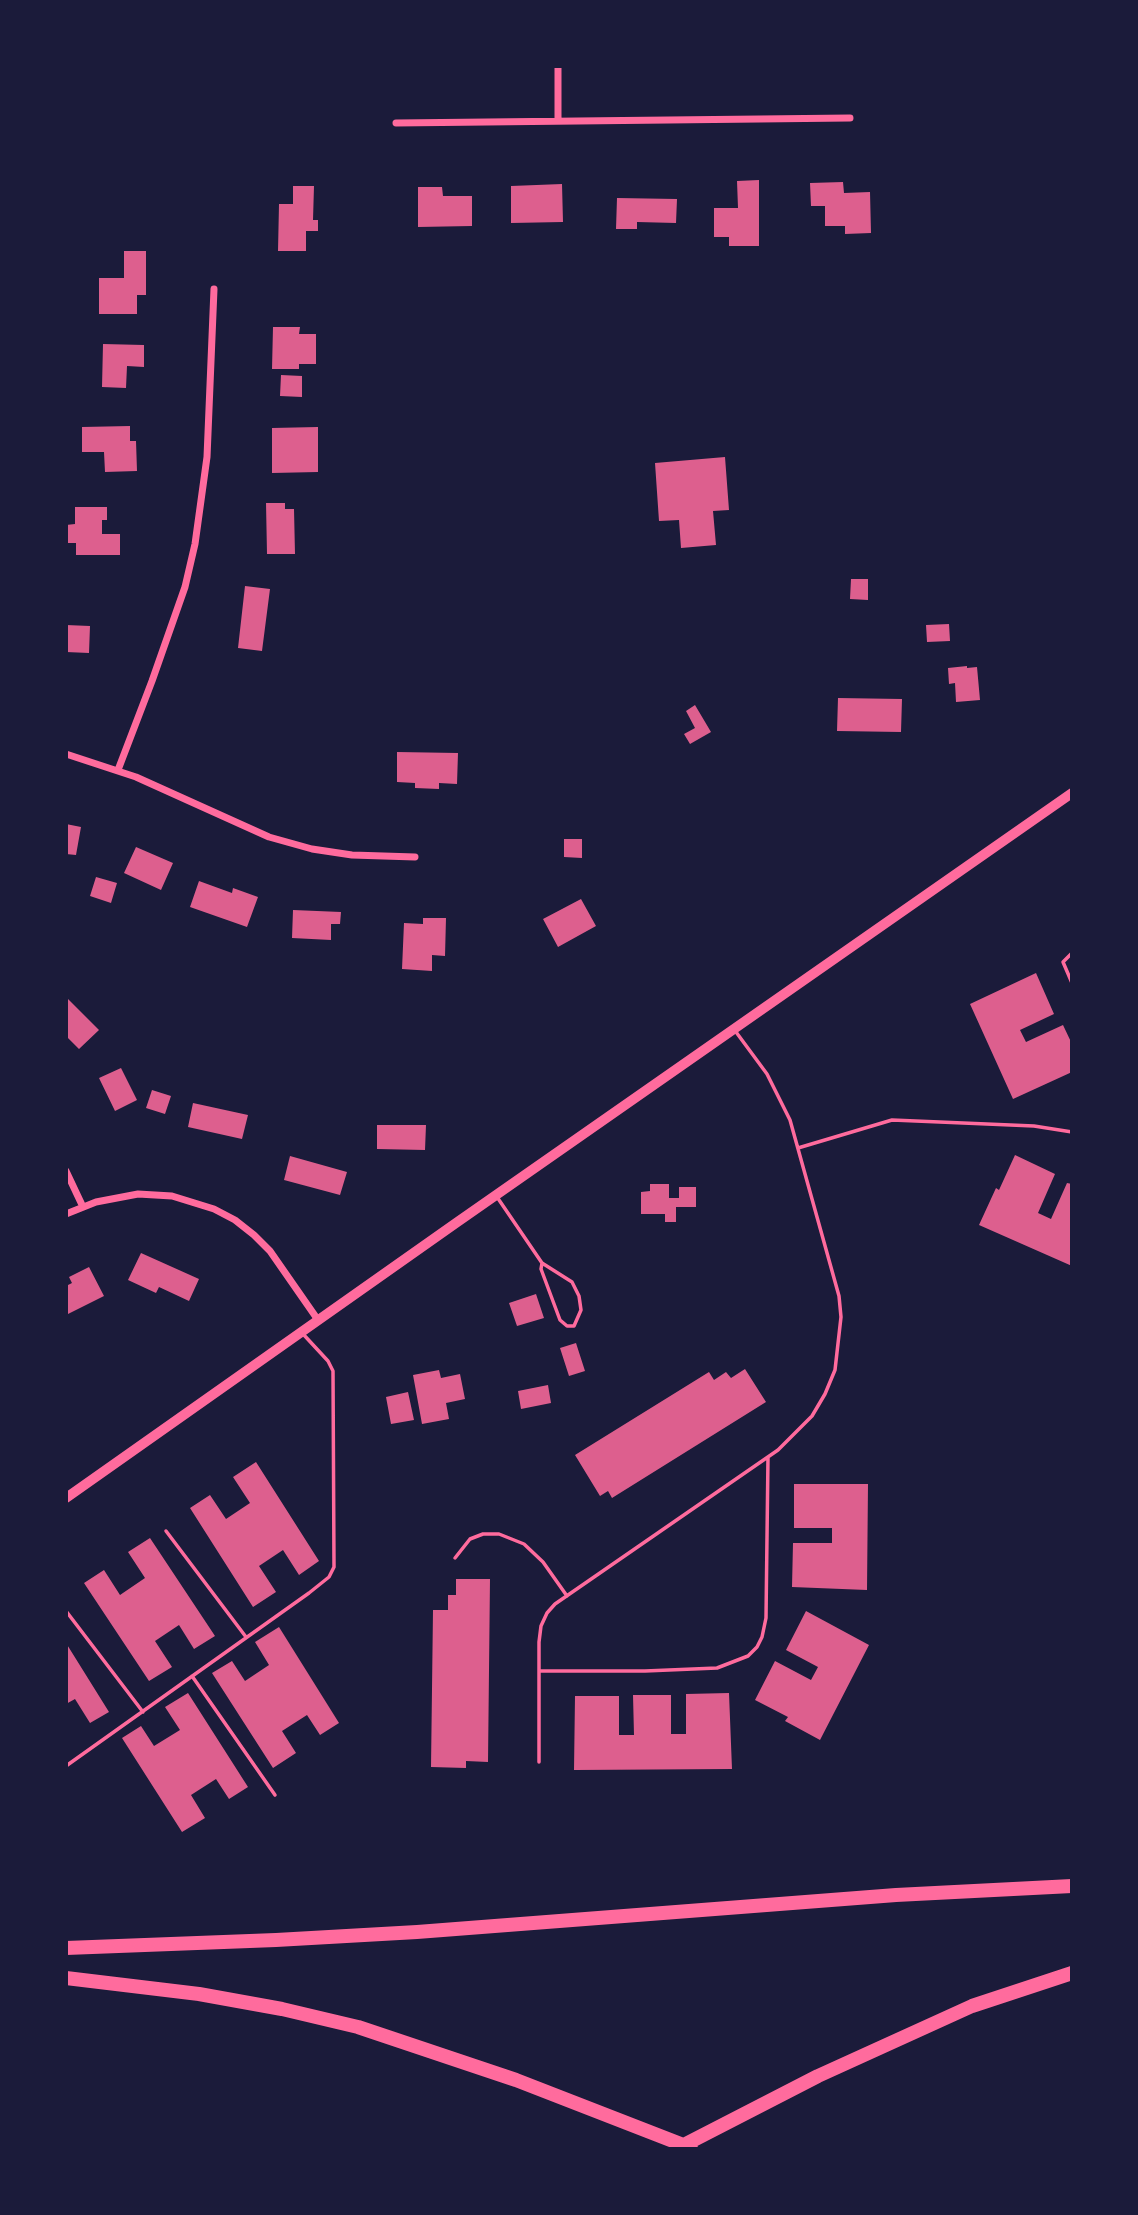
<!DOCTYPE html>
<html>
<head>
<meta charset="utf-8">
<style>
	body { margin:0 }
	#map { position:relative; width:1138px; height:2215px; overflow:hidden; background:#1b1b3a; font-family:"PT Sans",sans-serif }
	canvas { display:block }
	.frame { position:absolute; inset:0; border:68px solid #1b1b3a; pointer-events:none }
</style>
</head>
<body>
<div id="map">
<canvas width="1138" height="2215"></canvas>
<div class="frame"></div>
</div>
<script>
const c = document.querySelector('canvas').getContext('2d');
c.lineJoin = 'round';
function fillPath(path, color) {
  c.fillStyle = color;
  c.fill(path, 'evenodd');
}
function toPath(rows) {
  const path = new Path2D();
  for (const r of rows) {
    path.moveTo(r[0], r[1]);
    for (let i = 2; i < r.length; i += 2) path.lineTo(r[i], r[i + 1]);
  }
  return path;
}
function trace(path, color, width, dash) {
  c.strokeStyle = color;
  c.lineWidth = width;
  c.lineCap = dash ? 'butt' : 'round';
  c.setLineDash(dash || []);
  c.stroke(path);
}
const building = toPath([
	[759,180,759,246,729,246,729,237,714,237,714,208,738,208,737,181],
	[843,182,844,193,870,192,871,233,845,234,845,226,825,226,825,206,811,206,810,183],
	[562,184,563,222,511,223,511,186],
	[293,186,314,186,313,220,318,220,318,231,306,231,306,251,278,251,279,204,293,204],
	[418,187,442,187,443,196,472,196,472,226,418,227],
	[617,198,677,199,676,223,637,222,637,229,616,229],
	[124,251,146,251,146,295,137,295,137,314,99,314,99,278,124,278],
	[273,327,300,327,299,334,316,334,316,364,299,364,299,369,272,369],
	[103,344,144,345,144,367,127,366,126,388,102,387],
	[281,375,302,376,302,397,280,396],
	[130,426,130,441,136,441,137,471,105,472,104,452,82,452,82,427],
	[318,427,318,472,272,473,272,428],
	[725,457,729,510,713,511,716,545,681,548,679,520,659,521,655,463],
	[266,503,285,503,285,509,294,509,295,554,267,554],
	[75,507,107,507,107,520,102,520,102,534,120,534,120,555,76,555,76,543,66,543,66,525,75,524],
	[851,579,868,579,868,600,850,599],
	[245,586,270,589,262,651,238,648],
	[949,624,950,641,927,642,926,625],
	[66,625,90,626,89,653,66,652],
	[967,666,967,668,977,667,980,700,956,702,955,683,949,684,948,668],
	[838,698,902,699,901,732,837,731],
	[695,705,711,732,690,744,684,734,695,728,686,711],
	[397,752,458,753,457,784,439,783,439,789,415,788,415,783,397,782],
	[66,824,81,827,76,855,66,854],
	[564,839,582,839,582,858,564,857],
	[136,847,173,863,161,890,124,873],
	[96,877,117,883,111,903,90,896],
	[199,881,232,893,233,888,258,897,247,927,190,907],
	[581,899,596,926,558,947,543,919],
	[293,910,341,912,340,924,331,924,331,940,292,938],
	[423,918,446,918,445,956,432,955,432,971,402,969,404,923,423,924],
	[1036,973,1054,1014,1020,1030,1026,1042,1063,1025,1072,1044,1072,1072,1013,1099,970,1004],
	[66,997,99,1030,79,1049,66,1036],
	[121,1068,137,1100,115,1111,99,1078],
	[152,1090,171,1096,165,1114,146,1108],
	[193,1103,248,1115,242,1139,188,1127],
	[377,1125,426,1125,425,1150,377,1149],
	[1015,1155,1055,1174,1038,1213,1051,1219,1067,1183,1072,1184,1072,1266,979,1225,996,1188,999,1190],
	[290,1156,347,1172,340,1195,284,1180],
	[650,1184,669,1184,669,1198,679,1198,679,1187,696,1187,696,1207,676,1207,676,1222,665,1222,665,1214,641,1214,641,1192,650,1191],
	[141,1253,199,1279,189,1301,159,1287,156,1293,128,1280],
	[89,1267,104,1296,66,1315,66,1286,72,1283,69,1277],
	[536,1294,544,1318,517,1326,509,1303],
	[576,1343,585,1371,569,1376,560,1348],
	[745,1369,766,1402,612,1498,608,1491,600,1496,575,1455,709,1372,714,1380,726,1372,731,1378],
	[439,1370,441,1378,460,1374,465,1399,446,1403,449,1419,422,1424,413,1375],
	[548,1385,551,1403,521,1409,518,1391],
	[408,1392,414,1420,391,1424,386,1397],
	[256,1462,319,1561,299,1575,283,1550,259,1566,276,1592,253,1607,190,1508,210,1495,226,1519,250,1503,233,1477],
	[794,1484,868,1484,867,1590,792,1587,793,1543,832,1543,832,1528,794,1528],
	[150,1538,215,1636,194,1649,179,1625,155,1641,172,1667,149,1681,84,1583,104,1570,120,1595,145,1578,128,1552],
	[456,1579,490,1579,488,1762,466,1761,466,1768,431,1767,433,1610,448,1610,448,1595,456,1595],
	[806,1611,869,1645,820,1740,785,1721,788,1717,755,1700,775,1661,811,1680,818,1667,786,1650],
	[279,1627,339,1723,320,1735,307,1715,282,1731,296,1753,273,1768,212,1673,232,1661,245,1681,269,1665,255,1642],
	[66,1643,109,1712,90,1723,75,1699,66,1704],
	[188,1693,248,1787,229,1799,216,1779,191,1795,205,1818,182,1832,122,1738,141,1726,154,1746,180,1730,165,1707],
	[729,1693,732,1769,574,1770,575,1696,619,1696,619,1735,634,1735,633,1695,671,1695,671,1734,686,1734,686,1694]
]);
const service = toPath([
	[1072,953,1063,962,1072,983],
	[798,1148,892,1120,1034,1126,1072,1132],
	[497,1197,542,1263,572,1282,579,1296,581,1310,574,1326,567,1326,560,1320,541,1269,542,1263],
	[166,1531,246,1637],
	[455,1558,470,1539,483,1534,499,1534,524,1544,543,1562,567,1596],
	[66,1611,143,1712],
	[539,1671,645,1671,717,1668,748,1656,757,1647,762,1637,766,1618,768,1457],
	[192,1676,275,1795],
	[539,1762,539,1642,541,1626,547,1613,555,1604,778,1450,812,1416,825,1394,835,1370,841,1317,839,1296,790,1120,767,1074,736,1032],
	[66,1766,309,1593,329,1577,334,1567,333,1371,328,1361,303,1334]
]);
const minor = toPath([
	[558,66,558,121],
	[396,123,850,118],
	[66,754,136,777,269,837,312,849,352,855,415,857],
	[118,770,152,681,185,587,195,544,207,457,214,289],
	[66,1171,83,1207],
	[66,1214,96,1202,138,1194,172,1196,214,1209,235,1220,254,1235,270,1251,318,1320]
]);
const secondary = toPath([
	[66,1498,456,1223,1072,793]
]);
const motorway = toPath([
	[66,1948,276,1940,417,1932,896,1895,1072,1886],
	[66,1978,199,1994,282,2009,358,2027,516,2080,691,2148],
	[680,2147,818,2076,972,2006,1072,1973]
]);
fillPath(building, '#dd5f8e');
trace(service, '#ff6b9d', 3.5);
trace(minor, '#ff6b9d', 7);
trace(secondary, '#ff6b9d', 10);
trace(motorway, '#ff6b9d', 14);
</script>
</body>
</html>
